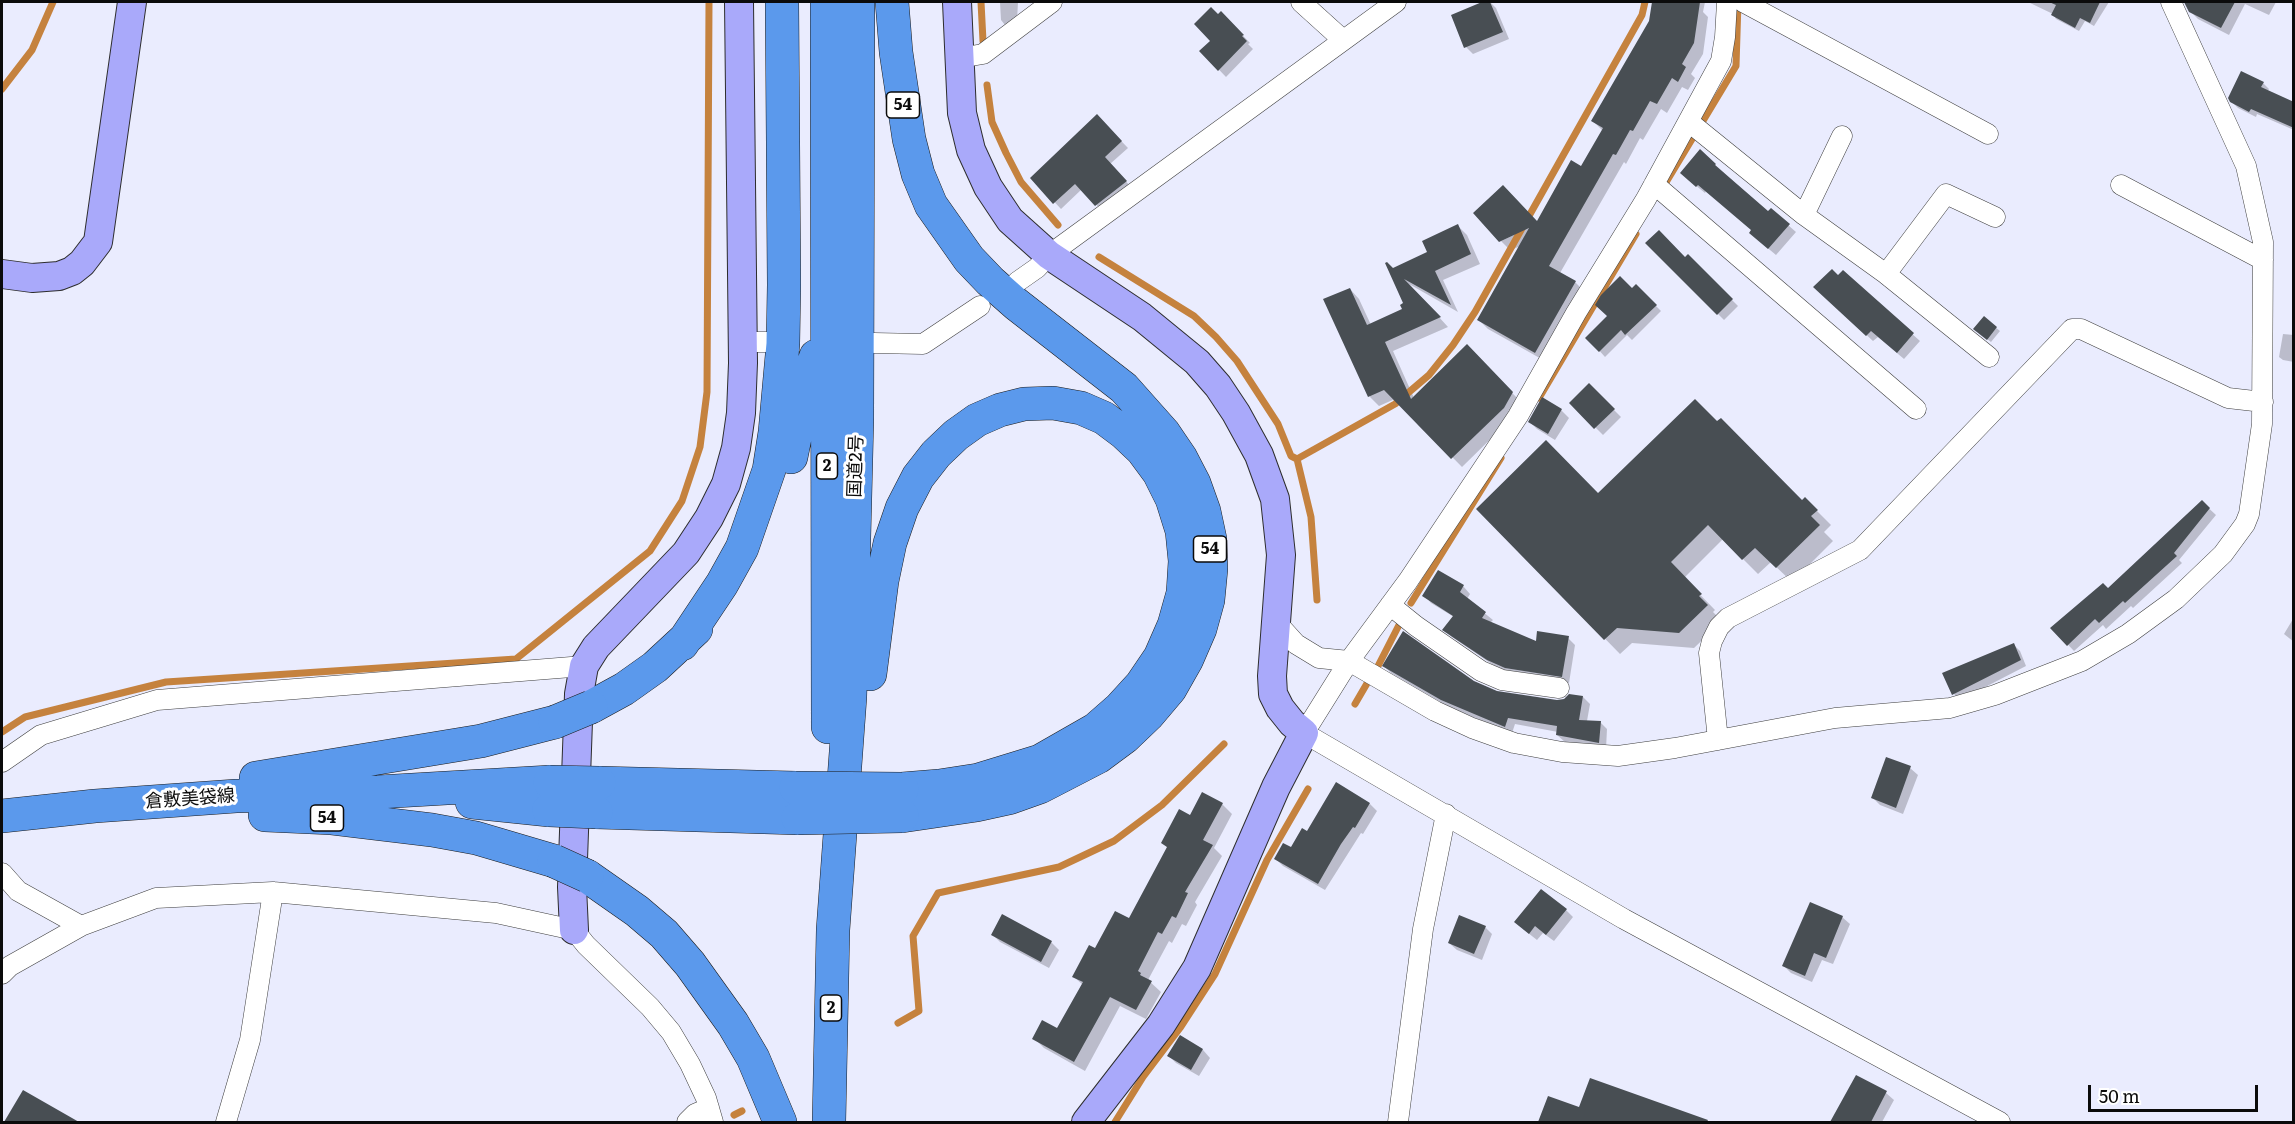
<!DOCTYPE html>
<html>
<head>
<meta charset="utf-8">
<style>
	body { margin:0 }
	#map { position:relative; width:2295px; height:1124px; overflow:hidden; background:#eaecfe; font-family:Literata,serif }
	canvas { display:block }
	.frame { position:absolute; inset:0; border:3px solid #0b0b0b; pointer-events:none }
	.scale { position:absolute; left:2088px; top:1085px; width:170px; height:27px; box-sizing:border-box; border:3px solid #0b0b0b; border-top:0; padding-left:8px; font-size:18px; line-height:21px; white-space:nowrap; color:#0b0b0b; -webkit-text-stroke:4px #fff; paint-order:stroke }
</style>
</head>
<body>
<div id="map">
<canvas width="2295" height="1124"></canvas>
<div class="frame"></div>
<div class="scale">50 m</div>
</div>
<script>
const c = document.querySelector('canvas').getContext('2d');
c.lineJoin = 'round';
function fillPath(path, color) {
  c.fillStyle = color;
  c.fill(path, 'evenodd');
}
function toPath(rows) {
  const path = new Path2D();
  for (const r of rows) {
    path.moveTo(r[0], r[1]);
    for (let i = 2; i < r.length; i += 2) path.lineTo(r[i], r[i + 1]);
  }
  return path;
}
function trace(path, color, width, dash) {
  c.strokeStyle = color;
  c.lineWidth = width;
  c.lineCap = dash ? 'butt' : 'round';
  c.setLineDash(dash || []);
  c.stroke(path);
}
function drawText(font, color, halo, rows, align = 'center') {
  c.font = font + ' Literata,"Noto Sans JP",serif';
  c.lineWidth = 6;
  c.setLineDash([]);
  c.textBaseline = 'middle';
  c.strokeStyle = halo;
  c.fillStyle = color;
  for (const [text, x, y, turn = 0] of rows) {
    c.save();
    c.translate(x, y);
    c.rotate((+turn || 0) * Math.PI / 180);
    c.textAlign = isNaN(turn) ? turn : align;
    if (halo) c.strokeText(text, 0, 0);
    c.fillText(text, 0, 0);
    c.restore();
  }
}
const shadow = toPath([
	[1000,2,1018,2,1017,21,1005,25,1001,20],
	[1486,2,1490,2,1496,8,1509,39,1473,54,1466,47,1453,16],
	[1653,2,1705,2,1703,12,1708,17,1703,54,1691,74,1695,78,1688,90,1682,87,1667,113,1661,109,1643,140,1640,138,1626,164,1624,162,1560,273,1575,282,1585,292,1545,361,1488,329,1479,320,1521,246,1510,250,1501,241,1538,223,1582,168,1603,131,1593,121,1651,21],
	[2028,2,2109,2,2094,26,2085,21,2079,31,2056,19,2053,14],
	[2186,2,2276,2,2269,15,2245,4,2229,35,2198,19,2190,11],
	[1221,13,1250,43,1248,44,1253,49,1226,77,1201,51,1212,41,1218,16],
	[2263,83,2269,89,2267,92,2294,104,2294,130,2257,114,2256,117,2238,108,2231,101],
	[1097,116,1128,148,1110,164,1132,188,1103,212,1082,189,1061,209,1032,178],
	[1700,151,1768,213,1788,225,1796,232,1776,255,1758,240,1753,230,1706,191,1705,193,1689,180],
	[1458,226,1467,235,1480,264,1443,280,1458,312,1409,284,1448,327,1393,351,1414,398,1467,347,1521,402,1513,417,1462,467,1395,399,1379,406,1370,397,1325,300,1350,289,1359,299,1371,325,1404,310,1405,304,1393,269,1429,253],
	[1647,243,1685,259,1688,256,1738,306,1724,320],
	[1843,272,1920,341,1904,359,1878,337,1873,341,1822,294],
	[1636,286,1661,311,1632,340,1627,335,1605,357,1588,338],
	[1984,318,2000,331,1991,342,1978,332],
	[2283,334,2294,335,2294,362,2283,360,2279,357],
	[1589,385,1621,417,1603,435,1571,403],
	[1543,400,1561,410,1569,418,1555,440,1537,429,1530,422],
	[1598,495,1802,502,1805,499,1831,525,1824,532,1833,541,1792,582,1771,562,1758,574,1723,539,1684,578,1715,610,1713,612,1722,621,1694,648,1632,643,1620,654,1478,509],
	[2202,502,2216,515,2179,560,2182,563,2133,608,2131,606,2106,629,2103,625,2074,651,2052,628,2108,590],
	[1463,586,1470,594,1467,599,1493,620,1490,623,1537,643,1568,638,1575,645,1569,683,1514,675,1496,667,1452,637,1444,630,1454,617,1431,603,1424,595],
	[2293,619,2294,619,2294,642,2284,634],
	[2014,645,2020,651,2026,666,1960,700,1954,694],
	[1384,666,1473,682,1497,692,1557,701,1583,697,1590,704,1587,721,1600,722,1607,729,1606,749,1565,742,1557,735,1558,732,1515,724,1512,733,1449,707,1391,673],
	[1910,768,1918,775,1903,814,1880,805,1873,798],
	[1222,804,1232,814,1214,848,1222,856,1195,902,1197,905,1186,926,1182,924,1172,943,1169,941,1148,980,1161,992,1146,1019,1120,1006,1085,1071,1044,1048,1034,1038,1058,1030,1083,985,1074,977,1096,950,1130,920,1168,848,1163,843,1190,817],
	[1370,804,1377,811,1363,834,1361,833,1325,890,1283,866,1276,859,1291,849,1307,833],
	[1566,910,1573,917,1554,941,1543,933,1537,940,1523,929],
	[1002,916,1051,942,1059,950,1049,968,1000,942,992,934],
	[1842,917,1850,924,1833,964,1822,960,1812,982,1791,973,1784,966],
	[1485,927,1492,934,1482,960,1457,950,1449,943],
	[1180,1037,1203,1050,1210,1058,1199,1076,1176,1063,1169,1056],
	[1856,1077,1886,1093,1894,1100,1882,1122,1840,1122,1835,1117],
	[1591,1080,1710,1122,1540,1122,1549,1098,1580,1109],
	[23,1092,61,1114,70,1122,6,1122]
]);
const stream = toPath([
	[981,2,983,41],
	[987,85,992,122,1006,153,1021,182,1058,225],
	[2,89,32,50,53,2],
	[1662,189,1736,66,1738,2],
	[1099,257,1194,316,1216,337,1237,361,1278,424,1291,456,1297,459],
	[1539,398,1636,234],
	[1317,600,1311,517,1297,459,1395,404,1429,375,1453,345,1475,312,1642,15,1645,2],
	[1411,603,1501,458],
	[1377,668,1399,625],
	[1355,704,1369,680],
	[2,732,25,717,166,682,516,659,650,551,682,501,700,447,707,392,709,2],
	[898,1023,919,1011,913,936,938,893,1059,867,1114,841,1162,805,1224,744],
	[734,1115,742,1111],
	[1115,1122,1143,1077,1180,1028,1215,974,1267,860,1308,789]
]);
const building = toPath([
	[1482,2,1490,2,1503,32,1464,48,1451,15],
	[1652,2,1700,2,1694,43,1682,64,1686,67,1678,82,1672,78,1657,104,1650,101,1633,131,1630,130,1616,155,1613,154,1549,266,1576,281,1535,353,1477,320,1529,228,1499,242,1473,213,1503,185,1537,221,1571,160,1581,166,1603,128,1591,121,1649,21],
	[2049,2,2100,2,2090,23,2080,18,2075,28,2051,15,2056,5],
	[2184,2,2235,2,2221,28,2189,12],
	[1211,7,1218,14,1221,11,1244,35,1242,36,1247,41,1218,71,1199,51,1210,41,1194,24],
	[2241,71,2264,82,2261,87,2294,102,2294,128,2251,109,2249,112,2230,102,2228,98],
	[1097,114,1122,141,1105,157,1127,181,1095,206,1075,184,1053,204,1030,178],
	[1700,149,1716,164,1715,165,1768,211,1771,208,1790,224,1768,249,1749,233,1751,230,1698,185,1696,187,1680,173],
	[1458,224,1471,254,1435,271,1451,305,1404,279,1441,317,1385,342,1411,399,1467,344,1513,392,1504,408,1451,459,1384,390,1368,397,1323,299,1350,288,1367,325,1402,309,1400,305,1403,303,1385,263,1387,262,1393,268,1427,252,1422,241],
	[1659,230,1685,257,1688,254,1733,299,1717,315,1645,243],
	[1832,269,1838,275,1843,270,1914,333,1897,353,1871,331,1866,336,1813,287],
	[1620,276,1632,288,1636,284,1657,305,1625,335,1621,330,1599,352,1585,338,1607,316,1595,305,1601,295],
	[1984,316,1997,327,1987,340,1973,329],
	[1589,383,1615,409,1594,429,1569,403],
	[1542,397,1562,409,1548,434,1528,422],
	[1695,399,1717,421,1721,418,1802,500,1805,497,1818,510,1811,516,1820,525,1776,568,1755,548,1742,560,1708,525,1671,562,1702,594,1699,596,1708,605,1679,633,1617,628,1604,640,1476,509,1546,440,1598,493],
	[2202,500,2210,508,2174,553,2177,556,2125,603,2123,601,2099,623,2095,619,2067,646,2050,628,2103,583,2108,588],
	[1438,570,1464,585,1460,592,1486,612,1482,618,1536,641,1537,631,1569,636,1562,677,1505,668,1487,660,1442,630,1453,616,1422,596],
	[1403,631,1474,681,1497,691,1557,700,1564,699,1569,694,1583,696,1579,720,1601,721,1599,743,1556,735,1557,726,1508,718,1505,727,1441,700,1382,666],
	[2014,643,2021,660,1952,695,1942,673],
	[1886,757,1911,766,1896,808,1871,798],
	[1336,782,1370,803,1355,828,1353,827,1341,844,1318,884,1274,859,1283,843,1291,847,1302,828,1307,831],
	[1202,792,1223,803,1203,840,1213,845,1185,892,1188,893,1176,918,1172,916,1162,934,1158,932,1138,971,1141,973,1140,975,1152,981,1136,1010,1110,997,1074,1062,1032,1039,1042,1020,1057,1028,1083,982,1072,977,1089,945,1095,948,1115,911,1129,918,1167,847,1161,843,1179,809,1190,815],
	[1541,889,1567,909,1546,935,1535,926,1529,934,1514,922],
	[1810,902,1843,916,1826,958,1814,953,1805,976,1782,966],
	[1002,914,1052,941,1041,962,991,935],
	[1459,915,1486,926,1474,954,1448,943],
	[1180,1035,1203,1049,1191,1070,1167,1056],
	[1856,1075,1887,1091,1871,1122,1830,1122],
	[1590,1078,1708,1120,1707,1122,1538,1122,1548,1096,1579,1107],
	[23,1090,79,1122,4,1122]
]);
const street = toPath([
	[1301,2,1343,40],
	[1727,2,1725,37,1721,61,1646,199,1576,313,1518,416,1408,581,1349,661,1304,733,1624,919,2000,1122],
	[1743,2,1988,134],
	[959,58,983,54,1052,2],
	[1689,122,1804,215,1886,274,1989,357],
	[1654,184,1916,409],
	[2121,185,2263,260],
	[1804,215,1842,136],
	[1886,274,1946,194,1995,217],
	[1017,282,1037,268,1049,255,1396,2],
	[743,342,769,342],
	[874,343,923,344,980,306],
	[1390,605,1416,626,1481,671,1502,680,1559,688],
	[1277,623,1296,644,1319,658,1349,661,1435,711,1472,728,1514,743,1562,752,1618,756,1675,748,1835,718,1950,708,1995,695,2082,661,2128,634,2176,599,2223,554,2245,524,2249,514,2262,424,2263,242,2246,166,2171,2],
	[1718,740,1709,653,1712,641,1719,627,1728,618,1860,550,2072,329,2081,329,2228,398,2263,402],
	[2,762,41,735,157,700,584,666],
	[2,873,18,891,81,926],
	[2,974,10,966,81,926,156,898,273,892,496,913,574,930,586,945,650,1007,671,1032,690,1064,706,1098,713,1122],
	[226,1122,250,1040,273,892],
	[687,1122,695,1114,709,1108],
	[1398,1122,1423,929,1446,814]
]);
const secondary = toPath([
	[957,2,962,113,971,150,988,187,1010,220,1049,255,1142,317,1197,362,1218,386,1236,413,1259,455,1275,499,1281,555,1272,676,1273,694,1280,708,1292,723,1304,733,1276,787,1197,968,1161,1025,1086,1122],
	[2,274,32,278,59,276,72,271,82,263,98,242,132,2],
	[574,930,572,887,579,694,584,666,596,647,686,553,709,518,726,484,736,448,741,413,743,363,739,2]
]);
const highway = toPath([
	[827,2,828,727],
	[892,2,896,52,909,139,918,174,931,205,969,259,990,281,1016,304,1124,388,1164,433,1181,458,1194,483,1204,511,1210,539,1211,569,1208,600,1200,629,1187,659,1170,689,1148,715,1125,737,1098,757,1040,787,1009,798,977,805,902,816],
	[791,457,806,384,816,356],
	[682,644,722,584,742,548,769,470,775,432,783,344,784,285,782,2],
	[870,674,882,581,890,543,902,508,918,477,936,454,956,435,977,420,1000,410,1024,404,1053,403,1081,408,1104,418,1124,433,1142,450,1159,473,1172,499,1182,531,1185,561,1183,593,1174,625,1160,657,1141,685,1120,708,1096,729,1040,761,978,780,939,786,902,789],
	[591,707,624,689,655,667,696,629],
	[256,778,481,741,555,722],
	[599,783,796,788],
	[472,802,549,810],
	[596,812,798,818],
	[265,815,332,818,432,830,476,838,554,861],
	[2,816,95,806,236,796,378,792,550,782],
	[587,876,637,911,664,934,690,964,733,1024,753,1058,780,1122],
	[829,1122,833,930,850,697,857,419,858,2]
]);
const highwayBridge = toPath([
	[555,722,591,707],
	[550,782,599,783],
	[796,788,902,789],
	[549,810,596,812],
	[798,818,902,816],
	[554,861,587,876]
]);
const shields = [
	[903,105,33],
	[827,466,21],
	[1210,549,33],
	[327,818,33],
	[831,1008,21]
];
const shieldNames = [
	["54",903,105],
	["2",827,466],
	["54",1210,549],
	["54",327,818],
	["2",831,1008]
];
const streetNames = [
	["国道2号",856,466,-88],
	["倉敷美袋線",190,799,-4]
];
fillPath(shadow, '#0003');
trace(stream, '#c5823e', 7);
fillPath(building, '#484e53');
trace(street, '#3e3e3e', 21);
trace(secondary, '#2d2d2d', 30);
trace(highway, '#1c1c1c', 34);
trace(street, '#fff', 20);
trace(secondary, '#a9a9fa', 28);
trace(highway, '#5b99ec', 33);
trace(highwayBridge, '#1c1c1c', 34, []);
trace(highwayBridge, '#5b99ec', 33);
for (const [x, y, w] of shields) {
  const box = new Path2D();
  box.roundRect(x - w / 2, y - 13, w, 26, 4.5);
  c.fillStyle = '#fff';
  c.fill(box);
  trace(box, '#0b0b0b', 1.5);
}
drawText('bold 16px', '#0b0b0b', null, shieldNames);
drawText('18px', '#0b0b0b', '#fff', streetNames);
</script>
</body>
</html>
